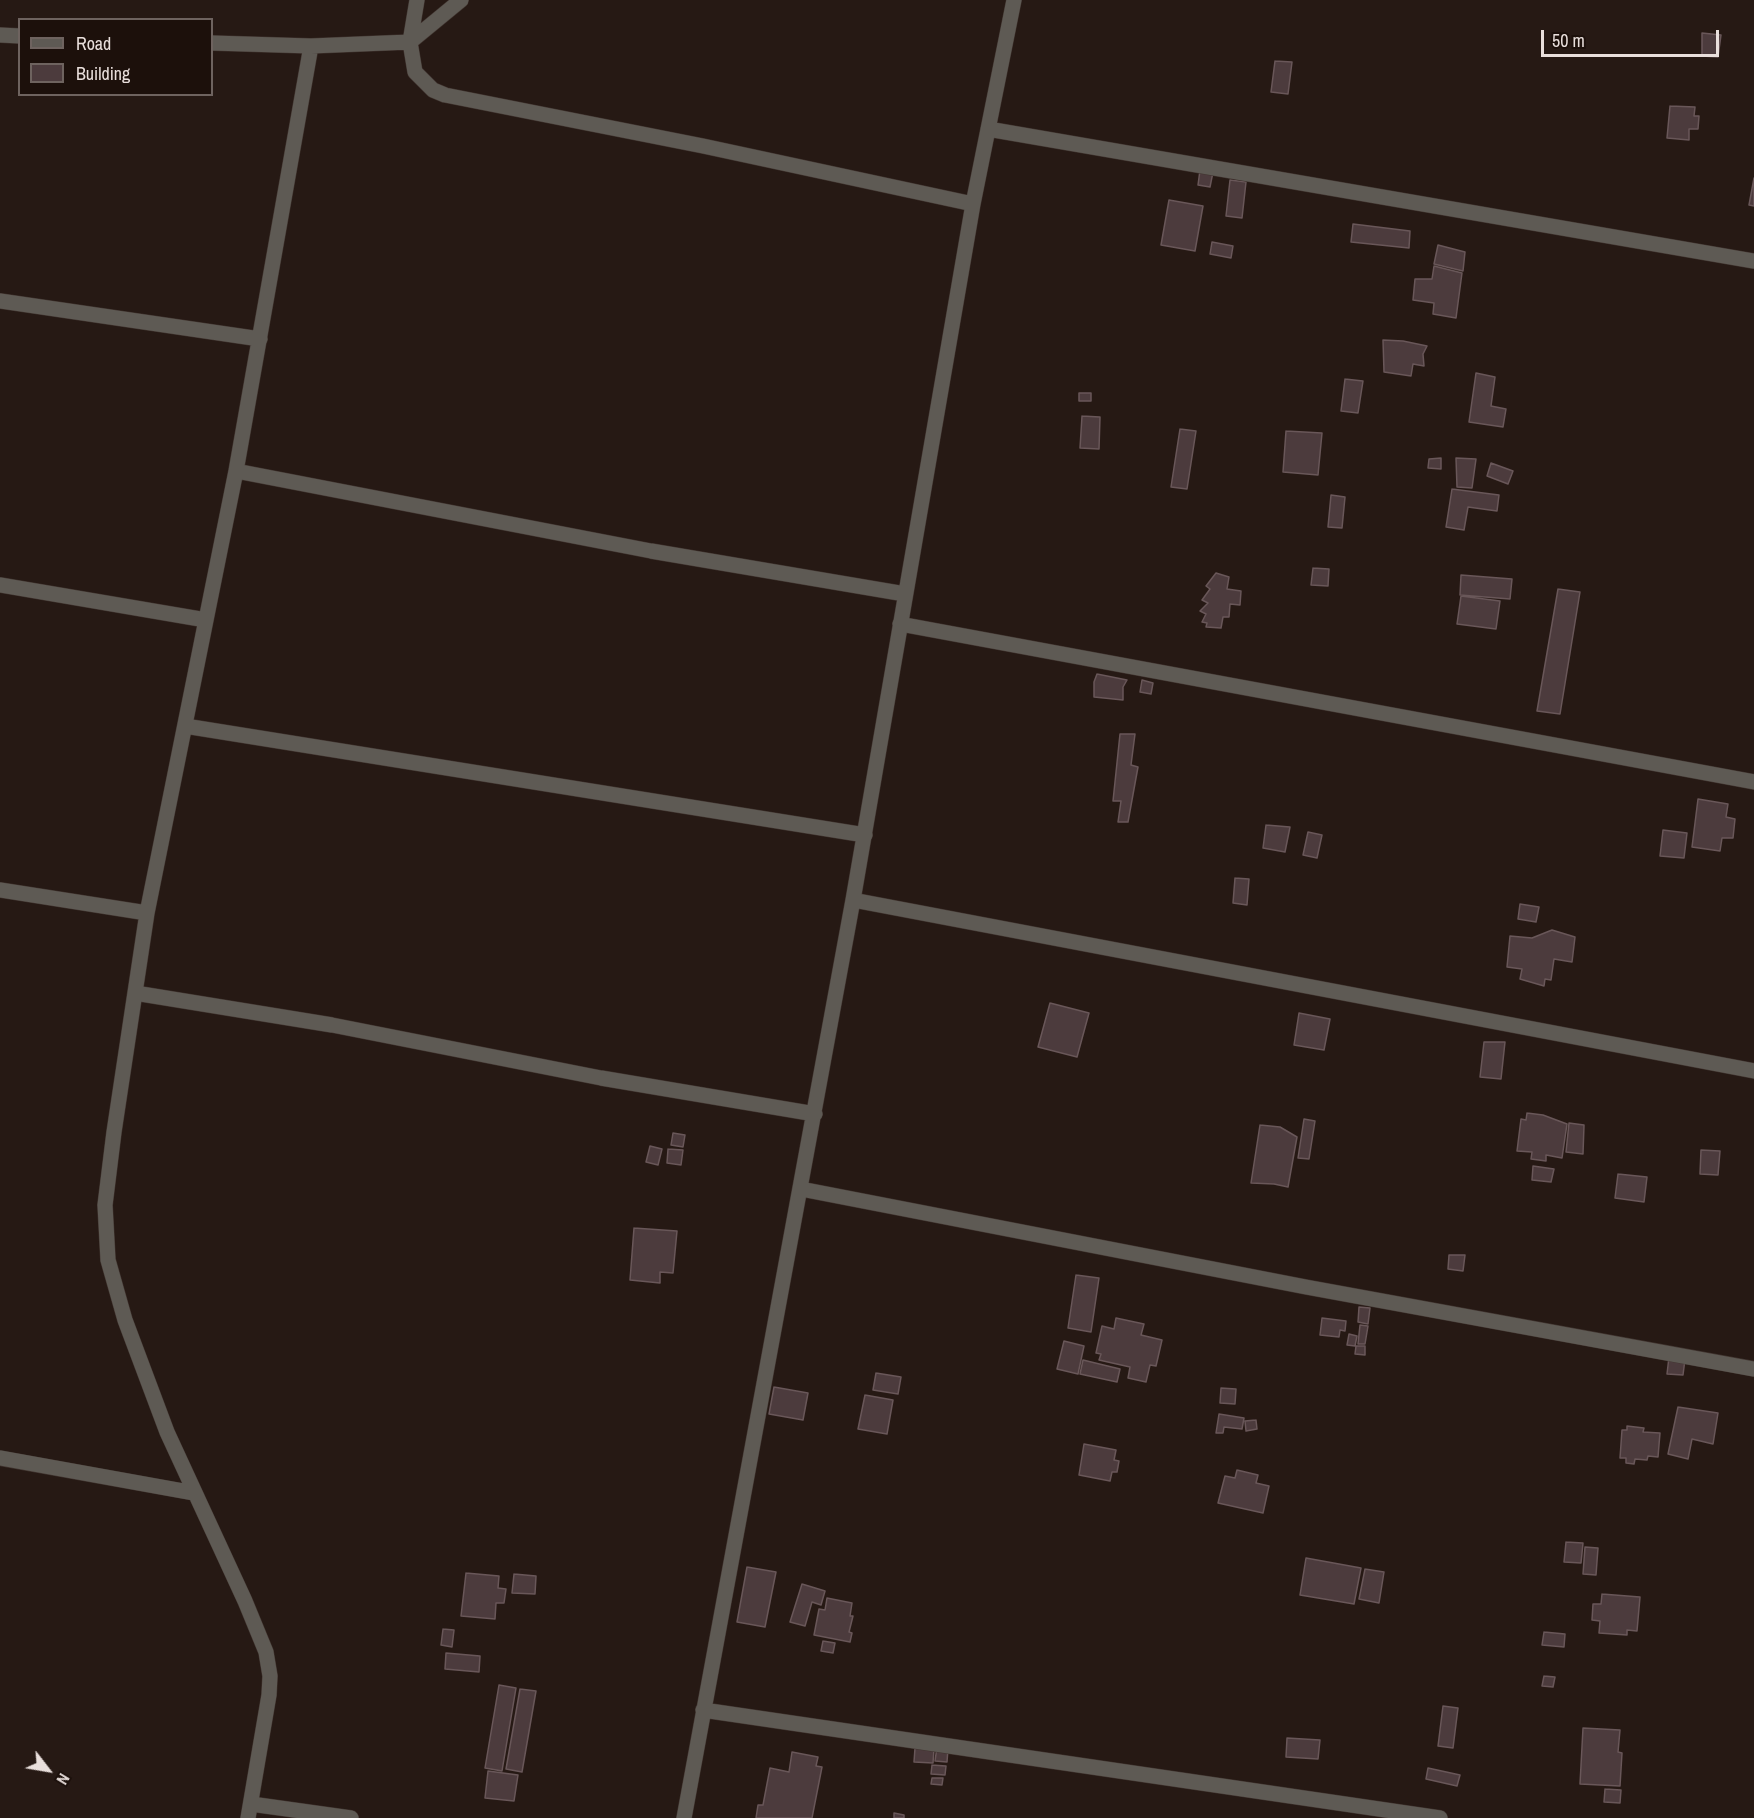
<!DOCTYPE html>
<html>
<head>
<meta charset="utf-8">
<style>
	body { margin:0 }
	#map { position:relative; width:1754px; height:1818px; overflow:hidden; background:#261914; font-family:"Archivo Narrow",sans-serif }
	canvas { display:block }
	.legend { position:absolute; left:18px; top:18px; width:195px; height:78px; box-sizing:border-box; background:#1c100b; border:2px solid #6e635f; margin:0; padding:8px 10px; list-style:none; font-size:18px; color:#e9dfdc }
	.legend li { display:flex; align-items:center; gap:12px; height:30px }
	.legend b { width:30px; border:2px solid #6e635f }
	.north { position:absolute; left:18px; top:1740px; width:60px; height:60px; -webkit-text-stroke:4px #1c100b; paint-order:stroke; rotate:121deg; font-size:16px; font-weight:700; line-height:24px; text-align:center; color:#e9dfdc }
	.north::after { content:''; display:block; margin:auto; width:21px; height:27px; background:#e9dfdc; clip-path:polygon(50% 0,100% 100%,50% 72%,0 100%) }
	.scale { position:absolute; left:1541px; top:30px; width:178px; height:27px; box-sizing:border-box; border:3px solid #e9dfdc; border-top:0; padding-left:8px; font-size:18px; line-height:21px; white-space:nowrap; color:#e9dfdc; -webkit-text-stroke:4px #1c100b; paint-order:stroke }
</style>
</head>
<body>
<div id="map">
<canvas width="1754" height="1818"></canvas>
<ul class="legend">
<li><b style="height:8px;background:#5e5a54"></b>Road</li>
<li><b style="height:16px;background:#4c3b3d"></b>Building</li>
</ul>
<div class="north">N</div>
<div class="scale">50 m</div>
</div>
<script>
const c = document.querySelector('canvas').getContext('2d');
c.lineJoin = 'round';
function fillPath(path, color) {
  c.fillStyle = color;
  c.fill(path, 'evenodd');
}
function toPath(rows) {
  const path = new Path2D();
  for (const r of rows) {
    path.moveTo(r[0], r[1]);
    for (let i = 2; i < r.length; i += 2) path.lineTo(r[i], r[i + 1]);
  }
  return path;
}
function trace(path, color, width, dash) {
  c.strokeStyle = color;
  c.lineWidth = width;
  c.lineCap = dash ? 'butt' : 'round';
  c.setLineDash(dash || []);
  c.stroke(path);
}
const building = toPath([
	[1702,33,1721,35,1718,57,1702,56,1702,33],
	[1275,61,1292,62,1288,94,1271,92,1275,61],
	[1670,106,1695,107,1694,116,1699,116,1698,129,1689,129,1689,140,1667,138,1670,106],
	[1200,170,1213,172,1210,187,1198,185,1200,170],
	[1754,178,1754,206,1749,205,1754,178],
	[1230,180,1246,182,1242,218,1226,216,1230,180],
	[1169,200,1203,206,1195,251,1161,245,1169,200],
	[1353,224,1410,231,1409,248,1351,242,1353,224],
	[1212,242,1233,246,1231,258,1210,254,1212,242],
	[1438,245,1465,252,1463,271,1434,264,1438,245],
	[1434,266,1462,273,1456,318,1433,314,1434,303,1413,300,1415,279,1432,279,1434,266],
	[1383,340,1403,341,1427,346,1423,354,1424,366,1413,364,1411,376,1384,372,1383,340],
	[1476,373,1495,377,1491,406,1506,409,1503,427,1469,422,1476,373],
	[1345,379,1363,381,1358,413,1341,411,1345,379],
	[1079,393,1091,393,1091,401,1079,401,1079,393],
	[1082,416,1100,417,1099,449,1080,448,1082,416],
	[1180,429,1196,431,1187,489,1171,487,1180,429],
	[1286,431,1322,433,1318,475,1283,472,1286,431],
	[1441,458,1441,469,1428,468,1429,459,1441,458],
	[1456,458,1476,459,1472,488,1457,487,1456,458],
	[1491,463,1513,471,1508,484,1487,476,1491,463],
	[1452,489,1499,495,1497,511,1468,507,1464,530,1446,527,1452,489],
	[1331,495,1345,497,1342,528,1328,527,1331,495],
	[1313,568,1329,569,1328,586,1311,585,1313,568],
	[1216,573,1229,577,1227,589,1241,591,1240,605,1230,604,1229,617,1223,617,1221,628,1206,627,1207,623,1202,622,1206,614,1200,611,1208,603,1202,600,1210,589,1206,586,1216,573],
	[1461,575,1512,579,1510,599,1460,595,1461,575],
	[1558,589,1580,592,1560,714,1537,711,1558,589],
	[1461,596,1500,601,1496,629,1457,624,1461,596],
	[1097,674,1127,680,1123,687,1123,700,1094,697,1094,682,1097,674],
	[1142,680,1153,683,1151,694,1140,692,1142,680],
	[1120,734,1135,734,1131,765,1138,767,1128,822,1118,822,1121,801,1113,801,1120,734],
	[1698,799,1728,804,1726,817,1735,819,1733,838,1722,838,1720,851,1692,847,1698,799],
	[1266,825,1290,827,1285,852,1263,848,1266,825],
	[1663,830,1687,833,1684,858,1660,856,1663,830],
	[1308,832,1322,835,1317,858,1303,855,1308,832],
	[1235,878,1249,879,1247,905,1233,903,1235,878],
	[1520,904,1539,907,1536,922,1518,919,1520,904],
	[1552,930,1575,937,1572,962,1554,959,1551,980,1545,979,1544,986,1520,979,1522,969,1507,967,1510,936,1532,938,1552,930],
	[1050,1003,1089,1013,1077,1057,1038,1047,1050,1003],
	[1299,1013,1330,1019,1324,1050,1294,1045,1299,1013],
	[1484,1042,1505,1042,1501,1079,1480,1077,1484,1042],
	[1527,1113,1543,1115,1567,1124,1562,1158,1546,1155,1546,1161,1531,1159,1532,1152,1517,1151,1521,1119,1526,1120,1527,1113],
	[1304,1119,1315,1121,1309,1159,1298,1158,1304,1119],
	[1569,1123,1584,1125,1583,1154,1566,1152,1569,1123],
	[1260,1125,1280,1127,1297,1137,1288,1187,1274,1184,1251,1183,1260,1125],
	[673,1133,685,1135,683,1147,671,1145,673,1133],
	[650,1146,662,1149,658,1165,646,1162,650,1146],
	[668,1149,683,1150,681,1165,667,1163,668,1149],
	[1701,1150,1720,1151,1718,1175,1700,1174,1701,1150],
	[1533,1166,1554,1169,1551,1182,1532,1180,1533,1166],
	[1618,1174,1647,1177,1644,1202,1615,1198,1618,1174],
	[634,1228,677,1231,673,1273,660,1272,660,1283,630,1280,634,1228],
	[1449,1255,1465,1255,1463,1271,1448,1269,1449,1255],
	[1076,1275,1099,1278,1091,1332,1068,1328,1076,1275],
	[1359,1307,1370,1308,1368,1324,1358,1322,1359,1307],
	[1116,1318,1144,1324,1141,1335,1162,1340,1156,1366,1150,1365,1146,1382,1128,1378,1130,1367,1099,1360,1101,1354,1096,1353,1102,1326,1114,1329,1116,1318],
	[1322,1318,1346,1321,1345,1331,1340,1330,1339,1337,1320,1335,1322,1318],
	[1360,1325,1368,1326,1365,1344,1358,1344,1360,1325],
	[1349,1334,1357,1336,1355,1346,1347,1345,1349,1334],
	[1064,1341,1084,1346,1078,1374,1057,1369,1064,1341],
	[1356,1346,1365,1346,1365,1355,1355,1354,1356,1346],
	[1669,1357,1685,1359,1683,1375,1667,1374,1669,1357],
	[1083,1360,1120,1369,1117,1382,1080,1374,1083,1360],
	[876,1373,901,1377,898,1394,873,1390,876,1373],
	[774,1387,808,1393,803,1420,769,1414,774,1387],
	[1221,1388,1236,1389,1235,1404,1220,1403,1221,1388],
	[865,1395,893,1400,887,1434,858,1429,865,1395],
	[1678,1407,1718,1413,1713,1444,1692,1439,1688,1459,1668,1454,1678,1407],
	[1219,1414,1244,1418,1242,1429,1224,1427,1223,1433,1216,1433,1219,1414],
	[1256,1420,1257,1429,1246,1431,1245,1421,1256,1420],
	[1627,1426,1644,1428,1643,1432,1660,1433,1658,1457,1648,1456,1647,1460,1635,1459,1634,1464,1626,1463,1626,1458,1620,1458,1622,1430,1627,1430,1627,1426],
	[1084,1444,1116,1450,1114,1460,1119,1461,1117,1472,1112,1472,1110,1481,1079,1475,1084,1444],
	[1237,1470,1258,1475,1256,1483,1269,1486,1263,1513,1218,1503,1225,1476,1235,1478,1237,1470],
	[1566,1542,1583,1543,1581,1563,1564,1562,1566,1542],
	[1585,1547,1598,1548,1596,1575,1583,1574,1585,1547],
	[1306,1558,1361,1568,1354,1604,1300,1595,1306,1558],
	[747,1567,776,1572,765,1627,737,1622,747,1567],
	[1365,1569,1384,1572,1379,1603,1359,1599,1365,1569],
	[466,1573,499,1576,498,1588,506,1589,504,1603,496,1603,495,1619,461,1616,466,1573],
	[514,1574,536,1576,535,1594,512,1593,514,1574],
	[802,1584,825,1591,821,1605,812,1602,805,1626,790,1622,802,1584],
	[1602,1594,1640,1597,1637,1631,1627,1630,1627,1635,1599,1633,1600,1621,1592,1620,1593,1604,1601,1604,1602,1594],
	[827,1598,852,1603,850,1616,853,1616,849,1632,852,1633,850,1642,814,1635,819,1609,825,1610,827,1598],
	[443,1629,454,1630,452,1647,441,1645,443,1629],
	[1544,1632,1565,1634,1564,1647,1542,1645,1544,1632],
	[823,1641,835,1643,833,1653,821,1651,823,1641],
	[446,1653,480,1656,479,1672,445,1669,446,1653],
	[1544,1676,1555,1677,1553,1687,1542,1686,1544,1676],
	[499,1685,516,1688,502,1771,485,1768,499,1685],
	[520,1689,536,1691,522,1772,506,1769,520,1689],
	[1443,1706,1458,1708,1453,1748,1438,1746,1443,1706],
	[1583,1728,1620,1730,1618,1752,1622,1753,1620,1786,1580,1784,1583,1728],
	[1287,1738,1320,1740,1318,1759,1286,1757,1287,1738],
	[937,1747,948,1749,947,1762,935,1761,937,1747],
	[915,1748,934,1749,933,1763,914,1762,915,1748],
	[792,1752,818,1757,816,1766,822,1767,812,1818,756,1818,758,1805,763,1805,770,1768,789,1772,792,1752],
	[932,1765,946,1766,945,1775,931,1774,932,1765],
	[1428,1768,1460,1775,1457,1786,1426,1779,1428,1768],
	[488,1771,518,1775,514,1801,485,1798,488,1771],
	[932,1778,943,1778,942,1785,931,1784,932,1778],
	[1605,1789,1621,1790,1620,1803,1604,1802,1605,1789],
	[894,1813,904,1815,904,1818,894,1818,894,1813]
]);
const minor = toPath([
	[417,0,410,42,415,72,433,90,445,95,703,146,973,204],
	[0,35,20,36],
	[212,43,311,46,410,42,461,0],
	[988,129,1754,261],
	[0,301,260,339],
	[236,471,651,551,905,594],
	[0,585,206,620],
	[900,624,1754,782],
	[185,726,865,835],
	[0,890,147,913],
	[853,900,1754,1071],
	[135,993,332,1025,601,1078,815,1114],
	[801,1189,1306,1287,1754,1369],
	[0,1458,194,1493],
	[703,1710,1440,1818],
	[251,1804,351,1818],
	[248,1818,269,1695,270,1676,266,1652,245,1601,167,1432,125,1320,108,1260,105,1205,114,1132,147,913,236,471,311,46],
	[684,1818,853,900,973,204,1014,0]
]);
fillPath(building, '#4c3b3d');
trace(building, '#695759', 1.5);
trace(minor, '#413530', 16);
trace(minor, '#5e5a54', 15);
</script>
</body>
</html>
